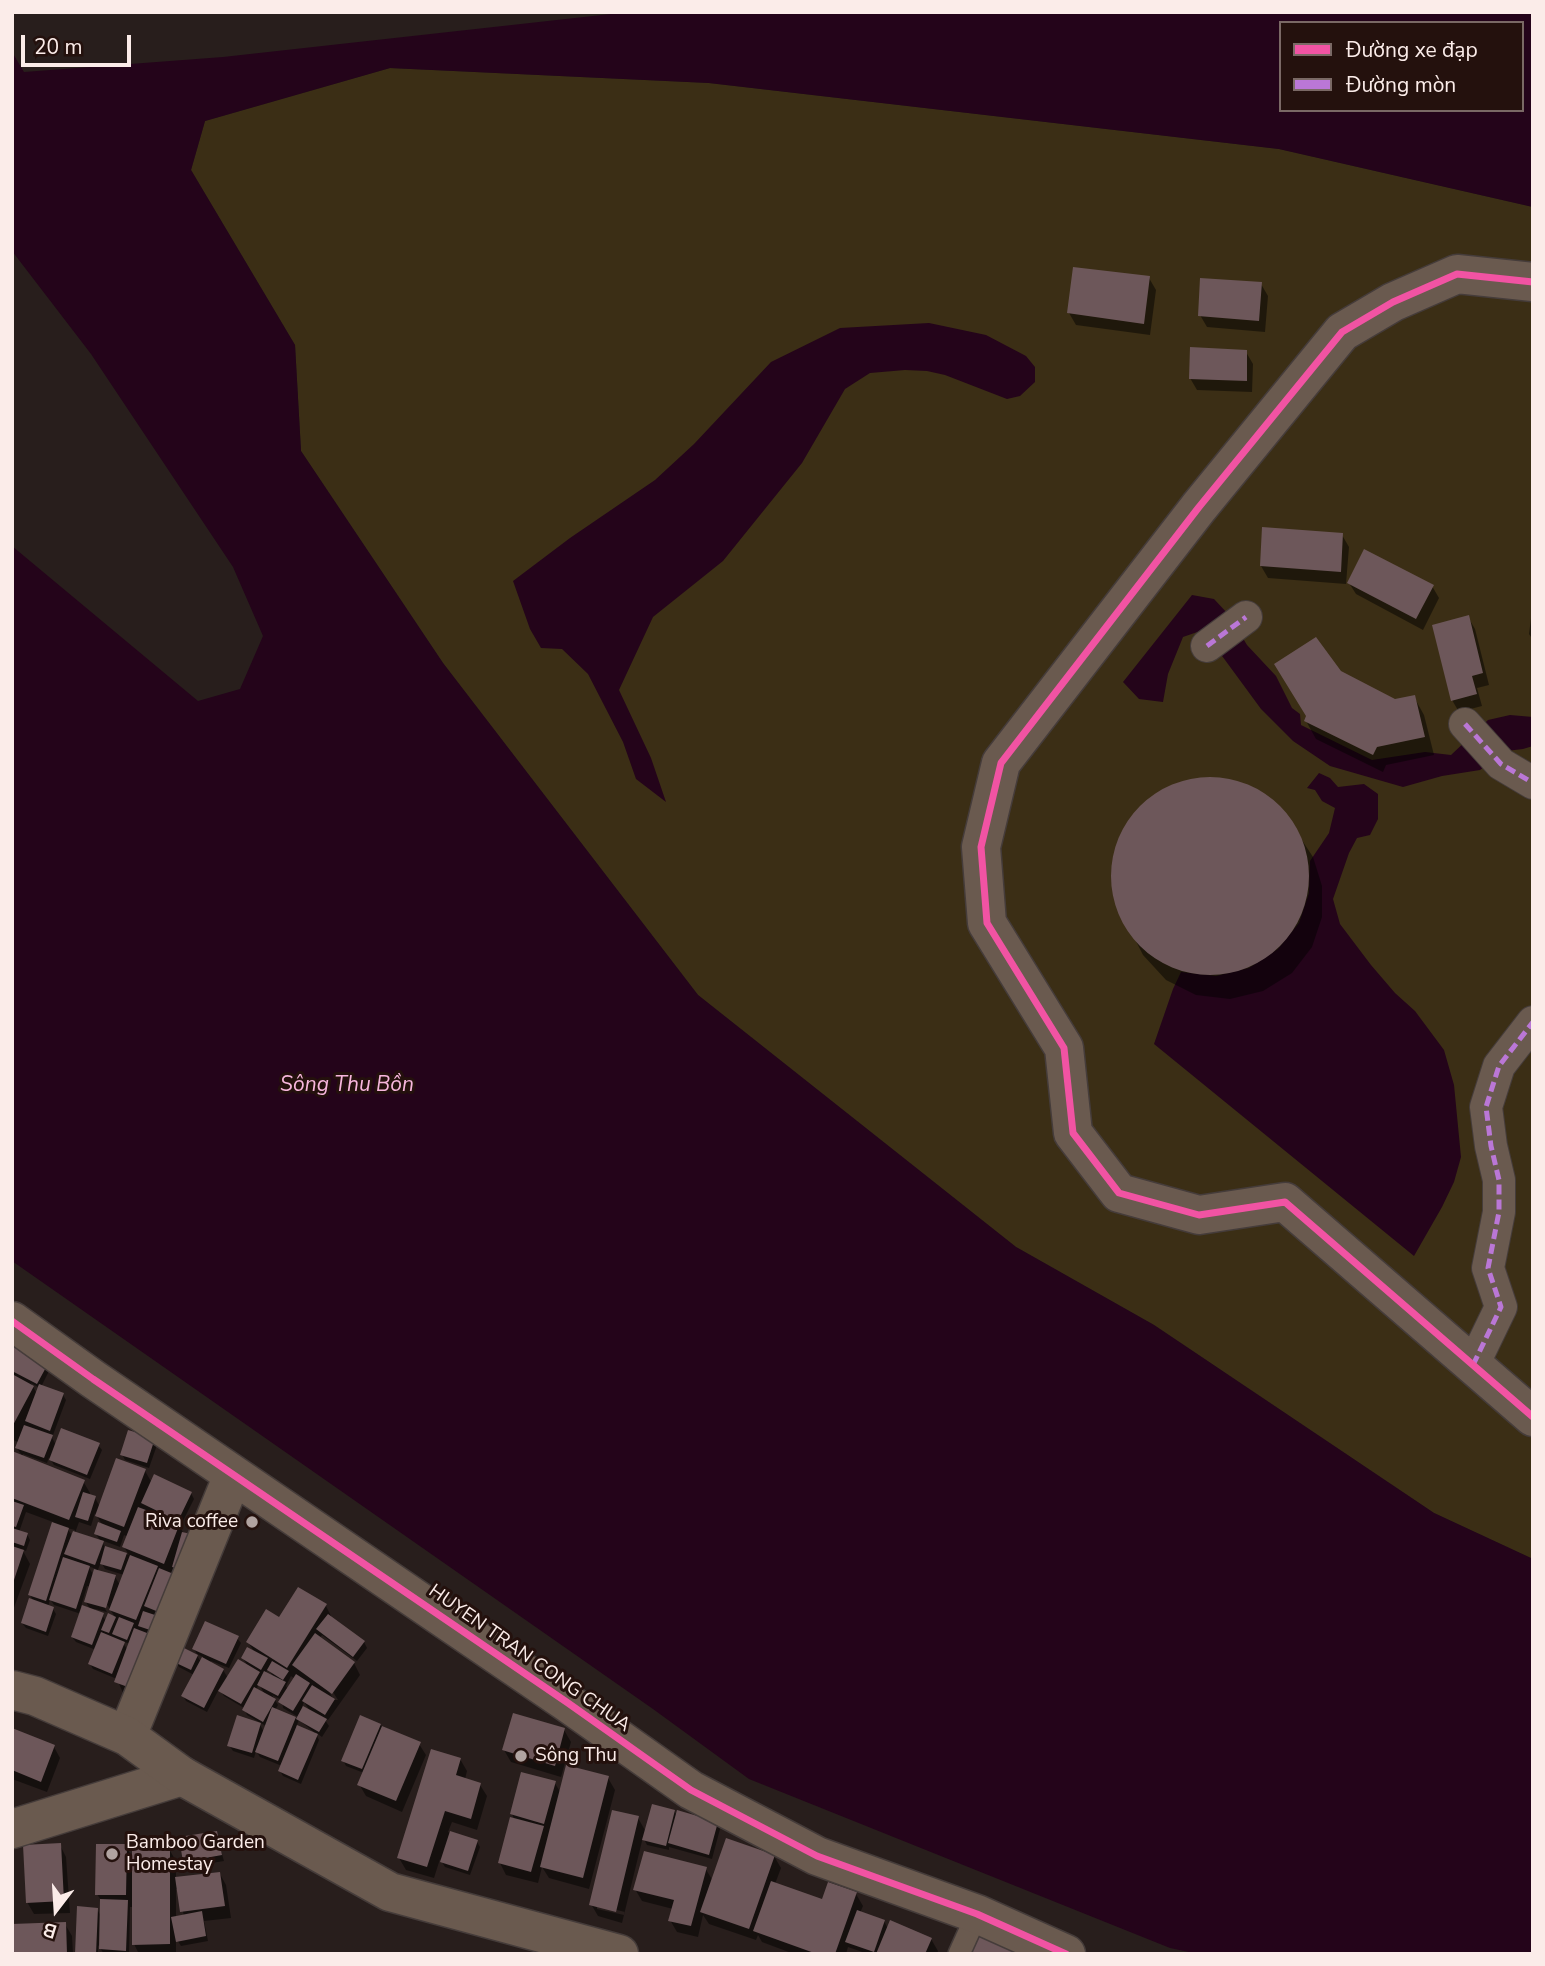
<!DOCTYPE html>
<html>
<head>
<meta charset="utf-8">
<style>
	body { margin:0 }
	#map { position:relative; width:1545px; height:1966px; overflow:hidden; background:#281e1c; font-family:"Nunito Sans",sans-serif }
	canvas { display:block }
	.frame { position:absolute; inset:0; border:14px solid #fbece9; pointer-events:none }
	.legend { position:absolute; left:1279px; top:21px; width:245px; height:91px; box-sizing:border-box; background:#24110d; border:2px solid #7a6965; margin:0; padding:9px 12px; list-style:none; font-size:21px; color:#fbece9 }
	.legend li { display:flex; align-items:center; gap:14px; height:35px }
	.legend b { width:35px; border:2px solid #7a6965 }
	.north { position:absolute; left:21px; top:1875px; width:70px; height:70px; -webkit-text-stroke:5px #24110d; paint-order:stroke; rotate:197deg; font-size:19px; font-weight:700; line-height:28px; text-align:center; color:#fbece9 }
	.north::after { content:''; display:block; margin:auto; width:24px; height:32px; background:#fbece9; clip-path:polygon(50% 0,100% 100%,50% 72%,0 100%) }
	.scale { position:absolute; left:21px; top:35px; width:110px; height:32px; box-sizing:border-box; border:4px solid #fbece9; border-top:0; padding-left:9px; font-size:21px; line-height:24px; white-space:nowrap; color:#fbece9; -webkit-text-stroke:5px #24110d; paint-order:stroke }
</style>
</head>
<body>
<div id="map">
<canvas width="1545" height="1966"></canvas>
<div class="frame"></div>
<ul class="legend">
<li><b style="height:9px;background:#f153a3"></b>Đường xe đạp</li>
<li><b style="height:9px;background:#ba77d6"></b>Đường mòn</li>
</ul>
<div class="north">B</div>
<div class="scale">20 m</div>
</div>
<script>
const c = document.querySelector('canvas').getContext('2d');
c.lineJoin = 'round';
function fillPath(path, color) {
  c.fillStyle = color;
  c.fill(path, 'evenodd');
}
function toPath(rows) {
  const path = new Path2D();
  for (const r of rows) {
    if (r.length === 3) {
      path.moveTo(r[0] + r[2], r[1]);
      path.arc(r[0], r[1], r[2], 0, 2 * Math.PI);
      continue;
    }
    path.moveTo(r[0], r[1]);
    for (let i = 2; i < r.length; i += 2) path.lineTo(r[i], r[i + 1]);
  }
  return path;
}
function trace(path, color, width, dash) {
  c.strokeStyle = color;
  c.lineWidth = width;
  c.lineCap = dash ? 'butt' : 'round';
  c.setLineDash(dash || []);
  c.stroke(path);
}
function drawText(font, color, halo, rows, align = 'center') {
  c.font = font + ' "Nunito Sans",sans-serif';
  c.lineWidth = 6;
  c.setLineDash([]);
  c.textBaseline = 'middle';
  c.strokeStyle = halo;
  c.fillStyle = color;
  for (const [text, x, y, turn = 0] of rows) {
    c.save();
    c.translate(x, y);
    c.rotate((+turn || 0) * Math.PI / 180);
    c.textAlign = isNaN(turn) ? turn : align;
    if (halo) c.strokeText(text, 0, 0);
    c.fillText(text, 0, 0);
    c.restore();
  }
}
const green = toPath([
	[390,68,709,83,1279,149,1533,207,1533,1559,1434,1513,1154,1325,1016,1247,698,995,443,663,301,451,295,345,191,170,205,121]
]);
const water = toPath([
	[629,12,1533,12,1533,207,1279,149,709,83,390,68,205,121,191,170,295,345,301,451,443,663,698,995,1016,1247,1154,1325,1434,1513,1533,1559,1533,1954,1198,1954,1170,1948,749,1779,653,1709,12,1261,12,546,198,701,240,689,263,636,233,567,91,354,12,251,12,52,24,72,223,57],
	[1281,23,1522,23,1522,110,1281,110],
	[929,323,986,335,1026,356,1035,367,1035,382,1020,396,1007,399,945,375,927,371,905,370,870,373,845,389,802,463,723,561,653,617,619,690,651,758,666,802,636,779,623,742,588,674,562,649,541,648,530,629,513,581,570,538,655,480,694,444,771,362,840,328],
	[1192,595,1214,599,1229,615,1247,645,1276,676,1292,708,1300,714,1301,725,1372,760,1425,752,1451,755,1488,720,1510,715,1533,717,1533,746,1523,749,1506,751,1480,770,1442,776,1403,787,1330,766,1293,741,1261,709,1203,630,1183,637,1168,674,1163,702,1139,699,1123,682],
	[1319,773,1330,778,1338,787,1364,784,1378,794,1378,819,1370,835,1357,838,1349,853,1333,899,1340,924,1371,965,1395,993,1415,1011,1444,1050,1454,1085,1461,1157,1454,1182,1442,1207,1414,1256,1154,1044,1173,989,1181,972,1216,976,1249,968,1278,949,1299,923,1309,893,1310,861,1329,833,1335,808,1322,801,1315,790,1307,788]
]);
const shadow = toPath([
	[1149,278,1156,290,1150,335,1076,325,1069,313],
	[1261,284,1268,296,1265,332,1207,327,1200,315],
	[1246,352,1253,364,1252,392,1197,390,1190,378],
	[1342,535,1349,547,1346,584,1268,578,1261,566],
	[1349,583,1432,586,1439,598,1423,630,1356,594],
	[1533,603,1533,640,1529,634],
	[1468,617,1475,629,1489,685,1477,688,1482,706,1459,712,1452,700],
	[1339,673,1395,701,1414,697,1424,715,1434,755,1386,765,1383,772,1316,739,1306,721],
	[1224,779,1254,788,1280,807,1313,857,1322,886,1322,917,1312,947,1292,973,1263,991,1230,999,1196,995,1166,980,1143,955,1115,900,1112,866,1121,834,1138,809,1163,789,1193,780],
	[12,1344,51,1367,41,1387,63,1395,66,1400,53,1435,50,1434,56,1445,98,1445,102,1450,90,1479,54,1465,49,1457,47,1463,23,1454,22,1456,17,1448,19,1443,12,1439],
	[31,1383,40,1388,37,1394],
	[130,1432,157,1445,149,1468,125,1460,122,1454],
	[12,1453,83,1481,90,1493,89,1496,95,1498,100,1507,145,1471,152,1483,191,1493,194,1499,180,1527,184,1534,177,1572,174,1567,146,1702,123,1693,117,1679,93,1669,90,1664,96,1650,76,1642,72,1637,81,1614,54,1605,50,1599,48,1607,53,1609,56,1614,48,1636,26,1628,22,1623,34,1602,30,1595,53,1522,26,1512,19,1532,27,1534,30,1540,26,1551,22,1549,30,1564,12,1613],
	[95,1513,103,1526,96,1534,101,1542,75,1533,79,1522,91,1526],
	[67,1528,75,1530,73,1537],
	[124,1535,128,1537,124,1547,129,1555,105,1547,101,1540,120,1547],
	[101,1562,105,1569,124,1575,120,1585,115,1577,97,1572],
	[88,1566,96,1569,94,1576],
	[87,1586,91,1587,86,1602,91,1611,81,1607],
	[104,1600,110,1609,116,1619,109,1616,106,1621,102,1615,94,1612,95,1609,107,1612,101,1602],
	[122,1641,130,1644,128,1651],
	[326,1606,332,1618,364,1642,367,1648,357,1661,322,1635,319,1639,354,1663,360,1675,328,1720,323,1717,329,1726,322,1737,315,1732,319,1740,301,1784,283,1776,280,1771,282,1766,260,1757,256,1751,254,1758,233,1751,229,1745,259,1723,264,1732,266,1726,247,1715,244,1708,224,1696,219,1689,207,1712,186,1701,183,1696,194,1675,179,1667,176,1662,197,1656,201,1662,203,1657,197,1654,194,1649,237,1638,241,1643,229,1668,211,1661,210,1663,223,1670,228,1678,248,1667,243,1658,255,1653,248,1642,280,1620],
	[268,1668,274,1678,265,1674],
	[291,1676,295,1679,288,1690,286,1686],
	[259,1684,265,1695,256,1690],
	[329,1686,338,1700,334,1700,326,1687],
	[272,1695,282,1700,283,1708,300,1718,299,1720,275,1710,278,1705],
	[304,1702,310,1711,302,1707],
	[299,1720,314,1732,313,1734,296,1727],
	[380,1725,419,1744,426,1755,402,1812,366,1796,359,1784,364,1773,346,1766,343,1760],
	[564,1730,571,1742,561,1777,511,1762,504,1750],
	[12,1733,54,1747,60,1758,47,1792,12,1779],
	[460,1759,467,1771,465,1779,480,1785,487,1796,477,1830,452,1822,448,1832,477,1842,480,1847,470,1875,445,1867,440,1859,434,1878,406,1870,399,1858],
	[608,1778,615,1790,589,1889,549,1878,542,1867,538,1883,506,1875,500,1863,515,1821,512,1814,554,1782,561,1793],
	[674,1811,677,1816,717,1823,720,1829,712,1859,669,1847,669,1850,647,1845,643,1837,622,1923,598,1916,591,1904,638,1818,646,1832],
	[597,1905,625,1912,624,1915,597,1909],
	[216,1833,224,1861,187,1867,184,1861],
	[60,1845,66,1857,70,1913,34,1914,27,1902],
	[126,1846,133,1859,169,1849,176,1861,176,1879,220,1874,226,1885,231,1918,204,1921,208,1941,181,1946,176,1938,176,1954,139,1954,134,1944,134,1907,130,1907,129,1954,104,1954,98,1945,98,1954,77,1954,97,1909,102,1918,102,1902,97,1894],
	[176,1889,178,1889,184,1916,176,1918],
	[774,1856,781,1868,775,1884,823,1901,856,1894,863,1906,860,1913,884,1921,888,1929,931,1939,938,1951,937,1954,868,1954,848,1947,846,1954,794,1954,762,1942,758,1935,756,1940,709,1924,703,1915,698,1937,677,1932,670,1920,673,1909,642,1901,635,1889,705,1868,713,1881],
	[65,1924,72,1936,73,1954,12,1954]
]);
const building = toPath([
	[1073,267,1150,276,1144,324,1067,313],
	[1200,278,1262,282,1259,321,1198,316],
	[1190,347,1247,350,1247,381,1189,379],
	[1262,527,1343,533,1341,572,1260,566],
	[1364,549,1434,585,1416,619,1347,583],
	[1469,615,1483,673,1472,676,1477,694,1451,701,1432,625],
	[1316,637,1341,671,1395,699,1415,695,1425,737,1377,747,1373,755,1304,721,1306,716,1274,664],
	[1210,876,99],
	[12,1342,50,1360,37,1384,12,1371],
	[12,1374,34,1386,12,1427],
	[39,1384,64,1393,50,1431,25,1421],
	[24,1425,53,1435,44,1458,15,1448],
	[61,1428,100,1443,87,1475,49,1460],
	[128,1430,155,1438,147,1463,120,1455],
	[12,1451,85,1480,69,1520,12,1498],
	[116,1458,146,1469,124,1527,95,1516],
	[154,1474,192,1492,178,1521,141,1503],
	[83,1492,96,1496,88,1521,75,1517],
	[12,1501,24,1505,16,1527,12,1526],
	[138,1507,180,1523,164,1564,122,1547],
	[52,1522,69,1528,46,1601,28,1595],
	[98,1522,121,1531,117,1542,94,1534],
	[12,1528,28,1533,24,1546,12,1542],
	[73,1531,104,1541,95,1565,64,1554],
	[182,1532,200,1536,189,1571,172,1567],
	[12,1546,24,1550,13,1583,12,1583],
	[105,1546,127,1553,121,1570,100,1564],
	[130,1555,158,1566,136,1620,109,1610],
	[63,1557,90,1566,76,1609,49,1600],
	[159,1568,181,1577,166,1615,144,1606],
	[94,1569,116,1575,106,1608,84,1602],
	[298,1587,327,1604,287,1668,246,1642,266,1609,279,1617],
	[29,1598,54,1607,46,1632,21,1623],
	[82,1605,104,1613,92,1645,71,1637],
	[143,1611,167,1619,162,1634,138,1626],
	[108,1613,116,1617,109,1633,101,1630],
	[328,1614,365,1641,353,1657,316,1629],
	[119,1617,134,1623,127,1640,112,1634],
	[205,1621,239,1636,226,1664,192,1649],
	[134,1628,160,1638,139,1691,114,1682],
	[101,1632,125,1642,112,1674,88,1664],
	[315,1633,355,1662,332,1694,292,1665],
	[182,1647,198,1655,191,1670,174,1662],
	[247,1647,268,1658,261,1670,241,1658],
	[202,1657,224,1669,204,1708,181,1696],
	[238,1659,260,1672,241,1704,218,1691],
	[272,1661,289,1671,283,1680,267,1670],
	[264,1671,286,1682,278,1696,257,1685],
	[296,1674,310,1683,293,1711,278,1702],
	[312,1685,335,1699,325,1715,302,1701],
	[254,1687,276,1699,263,1722,242,1710],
	[303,1706,327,1719,319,1732,296,1719],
	[272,1707,296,1717,278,1761,255,1752],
	[513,1713,565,1728,555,1766,502,1750],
	[237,1715,261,1723,252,1753,227,1746],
	[360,1715,381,1724,362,1769,341,1761],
	[297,1725,318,1734,298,1780,278,1771],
	[382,1726,421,1742,396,1801,357,1785],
	[12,1728,55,1745,41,1782,12,1770],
	[431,1749,461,1758,456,1775,481,1783,471,1819,445,1811,427,1867,397,1858],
	[566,1765,609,1776,583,1878,540,1867],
	[521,1772,556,1781,544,1824,510,1814],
	[652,1804,675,1810,666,1846,642,1840],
	[612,1810,639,1816,616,1912,589,1905],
	[677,1810,718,1822,709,1855,668,1843],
	[510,1817,544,1826,531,1872,498,1863],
	[217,1831,222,1855,183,1862,179,1837],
	[450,1831,478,1840,468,1871,440,1862],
	[726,1838,775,1855,749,1929,700,1912],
	[61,1843,64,1901,26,1903,23,1845],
	[96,1844,127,1844,126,1895,95,1895],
	[132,1847,170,1847,170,1944,132,1945],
	[644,1851,707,1867,691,1926,668,1921,674,1900,633,1890],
	[220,1872,225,1906,180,1912,175,1877],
	[771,1881,822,1899,828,1882,857,1892,835,1954,817,1954,753,1931],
	[100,1899,128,1900,126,1951,99,1949],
	[77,1906,98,1908,96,1954,75,1954],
	[857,1910,885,1920,874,1952,845,1942],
	[202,1911,206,1936,176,1942,171,1917],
	[890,1920,932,1938,925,1954,876,1954],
	[66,1922,67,1954,12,1954,12,1924],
	[979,1932,1031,1954,971,1954]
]);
const service = toPath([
	[959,1954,977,1914]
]);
const pedestrian = toPath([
	[1207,646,1246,617],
	[1465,724,1501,764,1533,783],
	[1473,1365,1501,1307,1488,1268,1499,1212,1499,1180,1491,1146,1486,1107,1499,1066,1533,1022]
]);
const minor = toPath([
	[1533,282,1457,274,1393,302,1342,332,1199,507,1001,763,981,847,987,923,1064,1048,1073,1133,1119,1193,1199,1215,1285,1202,1533,1417],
	[12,1321,93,1379,568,1703,691,1790,817,1856,977,1914,1066,1954],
	[127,1736,233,1475],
	[12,1829,182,1776]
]);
const tertiary = toPath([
	[12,1690,35,1696,127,1736,182,1776,390,1892,619,1954]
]);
const quiet = toPath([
	[1207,646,1246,617],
	[1465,724,1501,764,1533,783],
	[1473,1365,1501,1307,1488,1268,1499,1212,1499,1180,1491,1146,1486,1107,1499,1066,1533,1022]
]);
const cycleway = toPath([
	[1533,282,1457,274,1393,302,1342,332,1199,507,1001,763,981,847,987,923,1064,1048,1073,1133,1119,1193,1199,1215,1285,1202,1533,1417],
	[12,1321,93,1379,568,1703,691,1790,817,1856,977,1914,1066,1954]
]);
const markers = [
	[252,1522,7,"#b1a4a1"],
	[521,1756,7,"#b1a4a1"],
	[112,1854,7,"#b1a4a1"]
];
const poiNames = [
	["Riva coffee",238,1522,"right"],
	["Sông Thu",535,1756],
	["Bamboo Garden",126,1843],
	["Homestay",126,1865]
];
const streetNames = [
	["HUYEN TRAN CONG CHUA",529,1659,35]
];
const waterNames = [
	["Sông Thu Bồn",347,1086]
];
fillPath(green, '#3b2e15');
fillPath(water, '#24041a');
fillPath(shadow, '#0007');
fillPath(building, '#6d575a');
trace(service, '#453c3a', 24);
trace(pedestrian, '#453c3a', 34);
trace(minor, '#453c3a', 41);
trace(tertiary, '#453c3a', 41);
trace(service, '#6a5a4f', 21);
trace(pedestrian, '#6a5a4f', 32);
trace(minor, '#6a5a4f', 38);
trace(tertiary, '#6a5a4f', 38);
trace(quiet, '#ba77d6', 5, [10, 5]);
trace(cycleway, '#f153a3', 7);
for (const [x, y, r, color] of markers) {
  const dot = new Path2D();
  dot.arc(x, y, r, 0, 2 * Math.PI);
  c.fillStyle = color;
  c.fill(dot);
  trace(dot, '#24110d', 2.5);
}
drawText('19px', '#fbece9', '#24110d', poiNames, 'left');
drawText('19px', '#fbece9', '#24110d', streetNames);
drawText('italic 21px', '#f7b6dd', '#24110d', waterNames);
</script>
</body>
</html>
